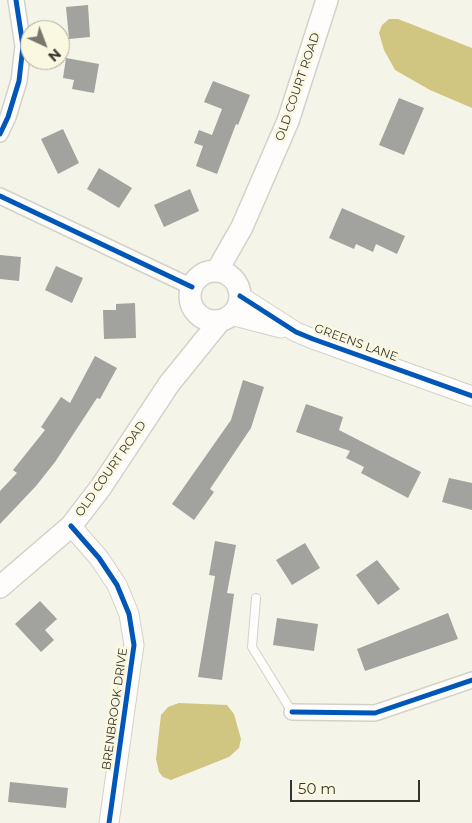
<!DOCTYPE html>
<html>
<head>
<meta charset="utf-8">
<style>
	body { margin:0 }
	#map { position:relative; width:472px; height:823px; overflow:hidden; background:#f5f4e8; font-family:Montserrat,sans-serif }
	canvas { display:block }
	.north { position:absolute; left:20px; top:20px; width:50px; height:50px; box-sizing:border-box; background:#fbf8e2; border:1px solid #acaa9a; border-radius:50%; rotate:137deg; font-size:14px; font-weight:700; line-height:20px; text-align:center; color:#36352d }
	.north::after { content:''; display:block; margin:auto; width:18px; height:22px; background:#79786e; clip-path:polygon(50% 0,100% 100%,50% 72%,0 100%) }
	.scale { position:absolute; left:290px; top:780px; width:130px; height:22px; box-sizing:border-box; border:2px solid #36352d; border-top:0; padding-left:6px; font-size:15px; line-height:18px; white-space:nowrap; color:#36352d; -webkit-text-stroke:4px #fbf8e2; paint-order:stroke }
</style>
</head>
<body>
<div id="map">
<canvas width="472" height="823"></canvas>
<div class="north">N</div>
<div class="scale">50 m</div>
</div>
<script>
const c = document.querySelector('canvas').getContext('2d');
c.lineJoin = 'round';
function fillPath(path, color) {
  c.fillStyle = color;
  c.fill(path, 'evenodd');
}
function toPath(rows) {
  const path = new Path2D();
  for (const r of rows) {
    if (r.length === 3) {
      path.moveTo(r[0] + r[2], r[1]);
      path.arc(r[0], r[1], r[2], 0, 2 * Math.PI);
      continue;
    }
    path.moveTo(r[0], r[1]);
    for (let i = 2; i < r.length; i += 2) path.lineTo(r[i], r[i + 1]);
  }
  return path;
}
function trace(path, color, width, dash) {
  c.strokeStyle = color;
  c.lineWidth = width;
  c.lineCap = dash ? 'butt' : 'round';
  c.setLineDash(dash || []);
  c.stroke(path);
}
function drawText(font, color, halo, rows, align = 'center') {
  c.font = font + ' Montserrat,sans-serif';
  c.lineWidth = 5;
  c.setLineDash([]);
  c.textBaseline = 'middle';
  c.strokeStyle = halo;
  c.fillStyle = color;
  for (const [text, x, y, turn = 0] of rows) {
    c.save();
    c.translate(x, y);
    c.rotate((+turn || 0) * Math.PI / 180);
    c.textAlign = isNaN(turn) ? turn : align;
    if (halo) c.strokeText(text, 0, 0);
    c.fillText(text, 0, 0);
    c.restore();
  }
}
const water = toPath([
	[389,19,398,19,472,48,472,108,430,90,395,70,384,50,379,33,382,25],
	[179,703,227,705,234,714,241,739,239,748,229,757,171,780,163,777,159,772,156,759,161,715,168,707]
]);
const building = toPath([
	[88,5,90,37,69,39,66,7],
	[66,58,99,64,94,93,72,89,74,80,63,78],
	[213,81,250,95,238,125,236,124,217,174,196,166,203,146,194,143,199,130,212,135,222,109,204,102],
	[399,98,424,108,404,155,379,145],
	[63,129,79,163,58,174,41,139],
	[99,168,132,188,119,208,87,189],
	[190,189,199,211,164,227,154,205],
	[342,208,405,236,397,254,376,244,373,252,356,244,354,249,329,238],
	[0,255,21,257,19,281,0,279],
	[56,266,83,278,72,303,45,290],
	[135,303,136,338,104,339,103,310,116,310,116,304],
	[95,356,117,368,100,399,97,398,55,462,36,486,0,524,0,491,17,473,13,470,45,430,41,427,61,397,70,403],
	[243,380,264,387,251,428,210,489,214,492,194,520,172,504,231,420],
	[306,404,343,417,339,430,421,472,408,498,361,473,364,467,346,458,350,451,296,432],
	[449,478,472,483,472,510,442,502],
	[215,541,236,545,227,593,234,594,222,680,198,677,215,576,209,575],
	[305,543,320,568,292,585,276,560],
	[377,560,400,589,378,605,356,575],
	[40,601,57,619,45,630,54,640,41,652,15,624],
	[448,613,458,639,365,671,357,649],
	[277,618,318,624,314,651,273,645],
	[10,782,68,788,66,808,8,802]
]);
const service = toPath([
	[256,598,252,647,292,712]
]);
const minor = toPath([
	[0,134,8,117,19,81,23,46,16,0],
	[0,196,192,287],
	[292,712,375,713,472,680]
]);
const tertiary = toPath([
	[240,296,296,332,313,339,472,396],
	[231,315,281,328],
	[71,526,99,558,117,585,129,614,134,645,109,823]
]);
const secondary = toPath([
	[217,271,242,227,288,121,327,0],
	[215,296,25],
	[0,587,71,526,101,487,169,384,220,321]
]);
const cycleway = toPath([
	[0,134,8,117,19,81,23,46,16,0],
	[0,196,192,287],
	[240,296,296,332,313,339,472,396],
	[71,526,99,558,117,585,129,614,134,645,109,823],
	[292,712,375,713,472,680]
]);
const streetNames = [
	["OLD COURT ROAD",298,87,-71],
	["GREENS LANE",356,343,20],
	["OLD COURT ROAD",111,469,-55],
	["BRENBROOK DRIVE",115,709,-82]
];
fillPath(water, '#d1c681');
fillPath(building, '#a2a29f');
trace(service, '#d3d2c9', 10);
trace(minor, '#d3d2c9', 18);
trace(tertiary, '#d3d2c9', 21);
trace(secondary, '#d3d2c9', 24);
trace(service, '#fefdfc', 8);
trace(minor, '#fefdfc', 15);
trace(tertiary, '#fefdfc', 19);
trace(secondary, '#fefdfc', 21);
trace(cycleway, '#0057b8', 5);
drawText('12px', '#36352d', '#fbf8e2', streetNames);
</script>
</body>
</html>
